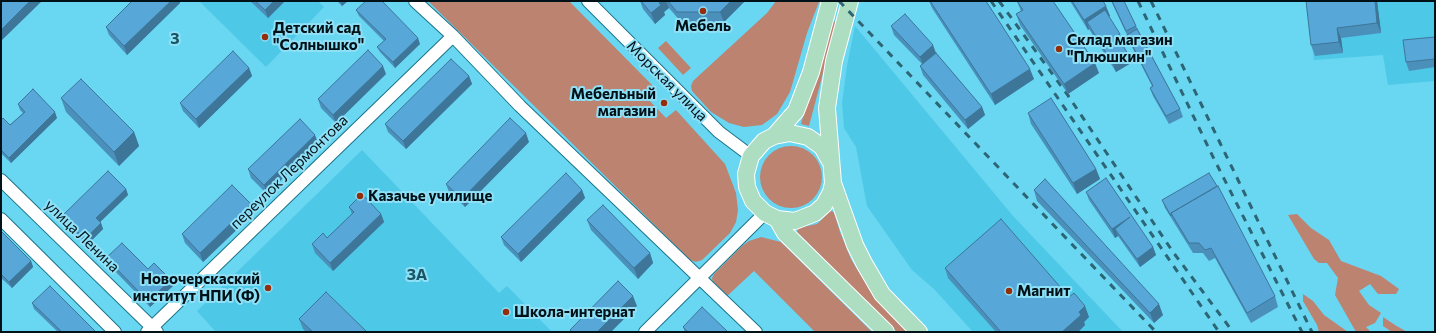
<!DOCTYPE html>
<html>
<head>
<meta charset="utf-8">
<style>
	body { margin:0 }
	#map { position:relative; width:1436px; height:333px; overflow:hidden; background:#69d6f2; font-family:Commissioner,sans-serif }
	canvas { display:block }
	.frame { position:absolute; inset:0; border:2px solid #001117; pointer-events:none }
</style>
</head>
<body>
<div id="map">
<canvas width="1436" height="333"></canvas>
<div class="frame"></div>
</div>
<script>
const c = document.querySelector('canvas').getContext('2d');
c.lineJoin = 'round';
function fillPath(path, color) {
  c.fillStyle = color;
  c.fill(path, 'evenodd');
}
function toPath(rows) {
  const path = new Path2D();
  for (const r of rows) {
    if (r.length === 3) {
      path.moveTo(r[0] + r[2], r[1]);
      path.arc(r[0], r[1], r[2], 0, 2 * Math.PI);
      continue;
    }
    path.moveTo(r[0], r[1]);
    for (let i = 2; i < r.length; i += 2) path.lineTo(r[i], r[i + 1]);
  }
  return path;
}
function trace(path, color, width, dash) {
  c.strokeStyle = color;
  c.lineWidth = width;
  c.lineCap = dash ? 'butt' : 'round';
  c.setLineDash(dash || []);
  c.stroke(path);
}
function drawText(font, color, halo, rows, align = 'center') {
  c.font = font + ' Commissioner,sans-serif';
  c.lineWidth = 4;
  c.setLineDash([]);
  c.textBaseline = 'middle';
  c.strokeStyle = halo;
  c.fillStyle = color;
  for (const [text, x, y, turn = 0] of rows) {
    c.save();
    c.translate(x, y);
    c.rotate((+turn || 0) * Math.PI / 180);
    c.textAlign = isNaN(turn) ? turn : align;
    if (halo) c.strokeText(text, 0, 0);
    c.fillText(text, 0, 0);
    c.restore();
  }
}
const built = toPath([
	[199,1,318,1,324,7,266,67],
	[1307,1,1435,1,1435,81,1388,85,1383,55,1314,60],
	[855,26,1013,216,1123,332,973,332,935,290,912,270,867,206,856,147,844,128,842,103,847,66],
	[362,150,499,293,507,286,552,332,216,332,197,311]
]);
const green = toPath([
	[428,1,569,1,657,90,647,98,666,118,676,110,725,164,736,193,738,210,736,222,730,233,702,260,696,262,690,260],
	[776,1,819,2,807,33,790,92,777,114,762,125,744,127,729,123,711,112,692,91,691,86,693,81,767,13],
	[833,19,836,24,809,126,801,124,829,21],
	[666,41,691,68,683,75,658,48],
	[791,177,31],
	[830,211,834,212,840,232,851,259,875,299,907,332,897,332,797,232,798,228,817,224],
	[1297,214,1311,228,1329,240,1341,261,1381,276,1399,289,1396,294,1378,294,1370,284,1359,291,1369,305,1381,313,1375,323,1366,327,1371,332,1356,332,1335,295,1338,278,1327,263,1319,263,1314,259,1288,215],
	[761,237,781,242,872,332,815,332,754,271,726,297,713,283,712,278,714,274,742,246,749,241],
	[1303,294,1313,301,1324,315,1348,332,1319,332,1317,325,1303,301],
	[1383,317,1395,325,1407,332,1392,332,1383,326]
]);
const minor = toPath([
	[415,1,453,36,520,106,756,332],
	[588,1,719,132,751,156],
	[1,180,157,332],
	[1,219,115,332],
	[147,332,453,36],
	[645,332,765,213]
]);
const major = toPath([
	[774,136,796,111,811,72,830,1],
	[830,161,822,147,808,137,790,133,774,136,764,141,751,156,746,174,747,187,753,201,765,213,777,219,795,221,815,213,824,205,831,192,833,183,827,108,834,61,850,1],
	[833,183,855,245,864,263,882,294,919,332],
	[777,219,785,233,886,332]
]);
const rail = toPath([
	[839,1,1156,332],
	[991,1,1219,332],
	[999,1,1067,94,1173,252,1233,332],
	[1138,1,1214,159,1302,332],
	[1151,1,1312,332]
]);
const wall = toPath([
	[132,1,180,1,180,3,127,55,109,35,106,27],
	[250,1,285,1,268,18],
	[337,1,348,1,342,6],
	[640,1,745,1,724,22,681,22,669,8,664,12,665,15,655,24,643,9],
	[929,1,986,1,1034,79,995,105,932,8],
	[1017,1,1099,73,1068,94,1020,25,1016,14,1021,11],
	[1070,1,1103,1,1110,16,1109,17,1123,43,1122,43,1128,54,1131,63,1116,72,1089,29,1088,30],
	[1111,1,1124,1,1138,30,1180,109,1183,117,1169,124,1153,96,1150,88,1152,86,1130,43,1127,35],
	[1377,1,1381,33,1341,38,1343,53,1315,56,1311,45],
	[356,10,420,44,395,68,380,52,377,47,384,41,359,16],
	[891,26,936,53,982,107,985,115,968,129,923,75,920,66,922,64,894,35],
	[1435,37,1435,67,1409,71,1406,62],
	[249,68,252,76,199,128,183,111,180,103],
	[386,74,336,123,321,108,318,99],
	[469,76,472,84,406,149,388,132,385,124],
	[61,98,134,132,139,146,119,166,66,112],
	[18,104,57,118,11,163,1,153,1,120,10,125,23,113,20,110],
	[1028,113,1096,169,1100,179,1077,194,1031,124],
	[529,142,465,207,449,192,446,184],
	[318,143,267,194,251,178,248,169],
	[126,189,128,195,100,222,101,223,103,229,87,245,65,222,62,216],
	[582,190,585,198,521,262,504,245,501,237],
	[1034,190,1163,315,1154,323,1037,201],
	[1086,192,1153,247,1156,255,1140,267,1118,236,1115,238,1089,200],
	[1162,200,1275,296,1278,307,1251,323,1215,258,1209,261,1203,253,1193,253,1165,208],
	[349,207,381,214,384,222,333,271,315,253,312,244,327,238,352,214],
	[254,213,203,262,185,243,182,234],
	[587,220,650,253,653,263,638,279,591,230],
	[1,231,31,261,33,267,12,288,1,278],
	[106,258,148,269,171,280,173,286,150,307,108,264],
	[945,268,1069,297,1089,317,1084,322,1085,325,1078,332,996,332,948,278],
	[32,303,96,332,58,332,34,309],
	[299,319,367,332,306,332,303,329],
	[683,327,728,332,685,332]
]);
const shadedWall = toPath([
	[30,1,42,1,1,41,1,30],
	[171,1,180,1,180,3,127,55,124,46],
	[274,1,285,1,268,18,265,10],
	[340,1,348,1,342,6],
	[661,1,666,1,669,8,664,12,665,15,655,24,651,13,659,3],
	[731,1,745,1,724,22,720,12],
	[1375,1,1377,1,1381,33,1377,23],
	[1106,6,1110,16,1091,28,1087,22,1089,29,1088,30,1084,20],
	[1337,28,1341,38,1343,53,1339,42],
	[1120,34,1123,43,1120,44,1117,36],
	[418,38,420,44,395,68,393,62],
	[933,45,936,53,923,65,920,57],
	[1128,54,1131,63,1116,72,1113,64],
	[1095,63,1099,73,1068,94,1064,84],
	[383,66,386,74,336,123,333,115],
	[249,68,252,76,199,128,196,119],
	[1030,69,1034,79,995,105,991,94],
	[469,76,472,84,406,149,403,141],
	[982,107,985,115,968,129,965,120],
	[55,112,57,118,11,163,9,158],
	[134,132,139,146,119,166,114,152],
	[526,133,529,142,465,207,462,199],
	[315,135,318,143,267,194,264,185],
	[1096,169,1100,179,1077,194,1073,183],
	[126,189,128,195,98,224,96,218],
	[582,190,585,198,521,262,518,254],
	[251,204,254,213,203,262,200,253],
	[381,214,384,222,333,271,330,263],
	[1130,217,1115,229,1118,236,1115,238,1112,229],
	[101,223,103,229,87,245,85,239],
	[1153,247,1156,255,1140,267,1137,259],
	[650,253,653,263,638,279,634,268],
	[31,261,33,267,12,288,9,282],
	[171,280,173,286,150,307,148,301],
	[633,296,637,306,611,332,597,332],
	[1159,304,1163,315,1154,323,1150,313],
	[1085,306,1089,317,1084,322,1085,325,1078,332,1062,332,1079,312]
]);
const building = toPath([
	[1,1,30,1,1,30,1,1],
	[132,1,171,1,124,46,106,27,132,1],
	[255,1,274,1,265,10,255,1],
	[366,1,382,1,418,38,393,62,377,47,386,39,356,10,366,1],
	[641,1,661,1,659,3,661,5,651,13,641,1],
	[668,1,731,1,720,12,677,12,668,1],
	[930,1,986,1,1030,69,991,94,930,1],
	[1017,1,1053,1,1095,63,1064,84,1016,14,1023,10,1017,1],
	[1072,1,1103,1,1106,6,1084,20,1072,1],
	[1112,1,1124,1,1136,26,1126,31,1112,1],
	[1306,1,1375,1,1377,23,1337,28,1339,42,1311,45,1306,1],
	[1105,10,1120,34,1117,36,1128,54,1113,64,1087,22,1105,10],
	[905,14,933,45,920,57,891,26,905,14],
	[1137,29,1180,109,1166,116,1150,88,1153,86,1127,35,1137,29],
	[1435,37,1435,59,1406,62,1403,40,1435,37],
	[368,50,383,66,333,115,318,99,368,50],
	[233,51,249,68,196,119,180,103,233,51],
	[936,53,982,107,965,120,920,66,936,53],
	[451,59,469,76,403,141,385,124,451,59],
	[81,79,134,132,114,152,61,98,81,79],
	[33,89,55,112,9,158,1,150,1,120,3,118,10,125,25,112,18,104,33,89],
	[1051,98,1096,169,1073,183,1028,113,1051,98],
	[510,118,526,133,462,199,446,184,510,118],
	[300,119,315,135,264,185,248,169,300,119],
	[108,171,126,189,96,218,101,223,85,239,62,216,108,171],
	[566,173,582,190,518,254,501,237,566,173],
	[1209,173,1217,186,1171,213,1171,216,1162,200,1209,173],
	[1106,178,1153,247,1137,259,1115,229,1130,217,1112,229,1086,192,1106,178],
	[1045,179,1159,304,1150,313,1034,190,1045,179],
	[232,185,251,204,200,253,182,234,232,185],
	[1218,186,1275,296,1247,313,1211,248,1205,250,1199,243,1189,243,1171,213,1218,186],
	[362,194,381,214,330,263,312,244,323,233,327,238,354,212,349,207,362,194],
	[603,205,650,253,634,268,587,220,603,205],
	[1001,219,1069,297,1074,293,1085,306,1079,312,1081,315,1062,332,1001,332,945,268,1001,219],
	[1,231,31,261,9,282,1,274,1,231],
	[122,243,148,269,154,263,171,280,148,301,106,258,122,243],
	[618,281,633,296,597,332,572,332,570,330,618,281],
	[50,286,96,332,62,332,32,303,50,286],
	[326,292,367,332,313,332,299,319,326,292],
	[702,307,728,332,688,332,683,327,702,307]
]);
const markers = [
	[703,11,4,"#942d09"],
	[265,37,4,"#942d09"],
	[1059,49,4,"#942d09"],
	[664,103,4,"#942d09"],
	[360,196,4,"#942d09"],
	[268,288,4,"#942d09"],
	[1009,291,4,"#942d09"],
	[506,312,4,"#942d09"]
];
const poiNames = [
	["Мебель",703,26,"center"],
	["Детский сад",273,28],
	["\"Солнышко\"",273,45],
	["Склад магазин",1067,40],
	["\"Плюшкин\"",1067,57],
	["Мебельный",656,94,"right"],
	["магазин",656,111,"right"],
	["Казачье училище",368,196],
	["Новочерскаский",260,279,"right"],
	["институт НПИ (Ф)",260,296,"right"],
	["Магнит",1017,291],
	["Школа-интернат",514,312]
];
const streetNames = [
	["Морская улица",667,81,45],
	["переулок Лермонтова",289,172,-44],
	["улица Ленина",82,236,44]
];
const neighbourhoodNames = [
	["3",175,39],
	["3А",417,275]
];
fillPath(built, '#4dc8e7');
fillPath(green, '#bc8371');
trace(minor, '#1a7489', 14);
trace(major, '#fff', 18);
trace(minor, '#fff', 12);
trace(major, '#addec2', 16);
trace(rail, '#2d6574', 3, [7, 7]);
fillPath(wall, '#4b90bb');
fillPath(shadedWall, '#3d7698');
fillPath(building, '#57a8d9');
trace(building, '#3d7698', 1);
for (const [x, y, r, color] of markers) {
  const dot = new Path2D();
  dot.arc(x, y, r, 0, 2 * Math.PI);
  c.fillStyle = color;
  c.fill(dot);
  trace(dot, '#8ee0f6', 1.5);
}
drawText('bold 15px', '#001117', '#8ee0f6', poiNames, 'left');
drawText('15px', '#001117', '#8ee0f6', streetNames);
drawText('bold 16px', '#195564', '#8ee0f6', neighbourhoodNames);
</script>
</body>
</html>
